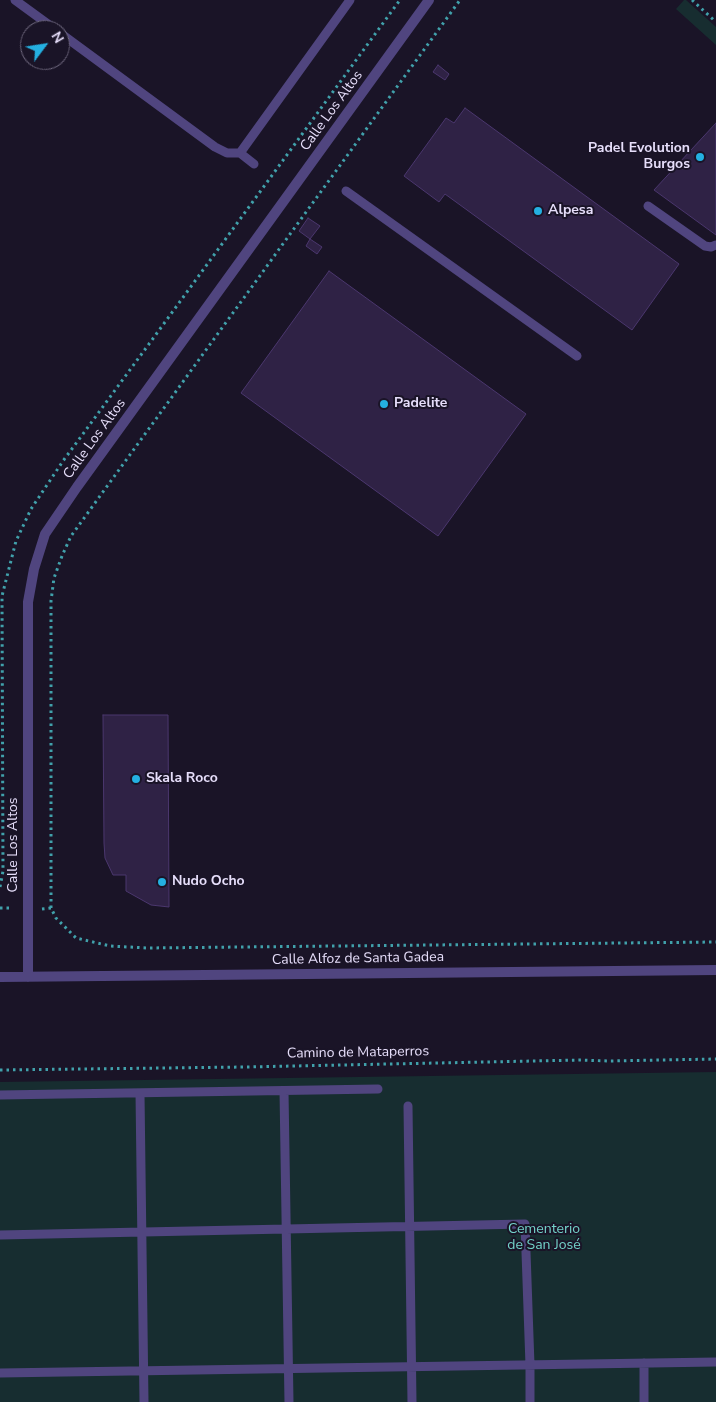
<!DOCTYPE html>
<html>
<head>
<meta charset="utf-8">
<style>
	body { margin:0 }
	#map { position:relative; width:716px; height:1402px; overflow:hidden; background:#1a1427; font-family:"Nunito Sans",sans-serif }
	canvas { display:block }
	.north { position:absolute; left:20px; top:20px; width:50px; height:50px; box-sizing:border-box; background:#1a1427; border:1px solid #6c657b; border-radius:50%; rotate:59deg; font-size:14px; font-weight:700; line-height:20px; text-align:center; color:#e6defa }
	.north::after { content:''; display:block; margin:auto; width:18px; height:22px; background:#24b0e1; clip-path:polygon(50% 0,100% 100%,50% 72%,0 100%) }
</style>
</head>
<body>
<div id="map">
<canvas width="716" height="1402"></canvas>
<div class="north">N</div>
</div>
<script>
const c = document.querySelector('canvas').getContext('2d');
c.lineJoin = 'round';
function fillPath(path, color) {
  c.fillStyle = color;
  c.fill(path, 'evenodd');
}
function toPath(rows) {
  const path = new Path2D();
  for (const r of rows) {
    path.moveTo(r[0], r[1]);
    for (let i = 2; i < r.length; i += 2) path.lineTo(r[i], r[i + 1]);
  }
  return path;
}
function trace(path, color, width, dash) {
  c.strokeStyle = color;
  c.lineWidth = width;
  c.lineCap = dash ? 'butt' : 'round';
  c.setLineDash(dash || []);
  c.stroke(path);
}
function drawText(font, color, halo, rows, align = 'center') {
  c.font = font + ' "Nunito Sans",sans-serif';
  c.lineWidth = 4;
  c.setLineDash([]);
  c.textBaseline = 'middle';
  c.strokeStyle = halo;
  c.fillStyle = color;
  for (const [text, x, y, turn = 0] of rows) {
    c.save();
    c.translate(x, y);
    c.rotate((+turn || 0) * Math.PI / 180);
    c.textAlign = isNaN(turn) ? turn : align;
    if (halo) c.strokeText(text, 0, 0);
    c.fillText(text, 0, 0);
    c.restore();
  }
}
const green = toPath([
	[684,0,686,0,716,27,716,45,676,9],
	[716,1072,716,1402,0,1402,0,1082]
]);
const building = toPath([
	[438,65,449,74,445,80,433,72,438,65],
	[465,108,679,264,632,330,445,194,439,202,404,176,446,118,454,123,465,108],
	[716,123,716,235,654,190,716,123],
	[308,218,320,226,310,239,299,231,308,218],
	[310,239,322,247,317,254,306,246,310,239],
	[329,271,526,414,438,536,241,393,329,271],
	[103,715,168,715,169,907,151,905,126,891,126,875,113,875,105,858,104,843,103,715]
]);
const path = toPath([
	[692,0,716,22],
	[0,887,3,871,2,596,16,541,31,509,63,461,149,344,400,0],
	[0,908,13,908],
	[51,908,51,601,54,578,62,556,71,536,460,0],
	[42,909,51,908,56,918,76,938,110,946,147,948,716,942],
	[0,1070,245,1067,581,1060,608,1061,716,1059]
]);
const service = toPath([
	[15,0,56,30],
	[60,33,215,147,227,153,240,153,254,164],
	[240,153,350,0],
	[346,191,577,356],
	[648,206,705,246,711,247,716,245],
	[284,1091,289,1402],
	[140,1093,144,1402],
	[0,1095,378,1089],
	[408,1106,412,1402],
	[0,1235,525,1224,530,1365,530,1402],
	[644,1363,644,1402],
	[0,1373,716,1362]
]);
const minor = toPath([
	[0,977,716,970],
	[28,977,28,602,34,569,45,534,77,487,429,0]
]);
const markers = [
	[700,157,5,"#24b0e1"],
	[538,211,5,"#24b0e1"],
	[384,404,5,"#24b0e1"],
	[136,779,5,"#24b0e1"],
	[162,882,5,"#24b0e1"]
];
const streetNames = [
	["Calle Los Altos",332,111,-54],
	["Calle Los Altos",95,439,-54],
	["Calle Los Altos",14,845,-90],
	["Calle Alfoz de Santa Gadea",358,959,-1],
	["Camino de Mataperros",358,1053,-1]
];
const poiNames = [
	["Padel Evolution",690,149,"right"],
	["Burgos",690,165,"right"],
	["Alpesa",548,211],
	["Padelite",394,404],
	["Skala Roco",146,779],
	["Nudo Ocho",172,882]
];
const parkNames = [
	["Cementerio",544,1230],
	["de San José",544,1246]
];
fillPath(green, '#172d30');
fillPath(building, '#2f2245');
trace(building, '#4b376e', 1);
trace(path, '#41a1ab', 3, [2.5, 4]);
trace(service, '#50457f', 9);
trace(minor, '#50457f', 10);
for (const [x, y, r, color] of markers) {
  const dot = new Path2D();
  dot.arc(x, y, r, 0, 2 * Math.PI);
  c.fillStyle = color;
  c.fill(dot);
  trace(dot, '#1a1427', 2);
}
drawText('14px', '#e6defa', '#1a1427', streetNames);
drawText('bold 14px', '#e6defa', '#1a1427', poiNames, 'left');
drawText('14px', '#73d2c9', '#1a1427', parkNames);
</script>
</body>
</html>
